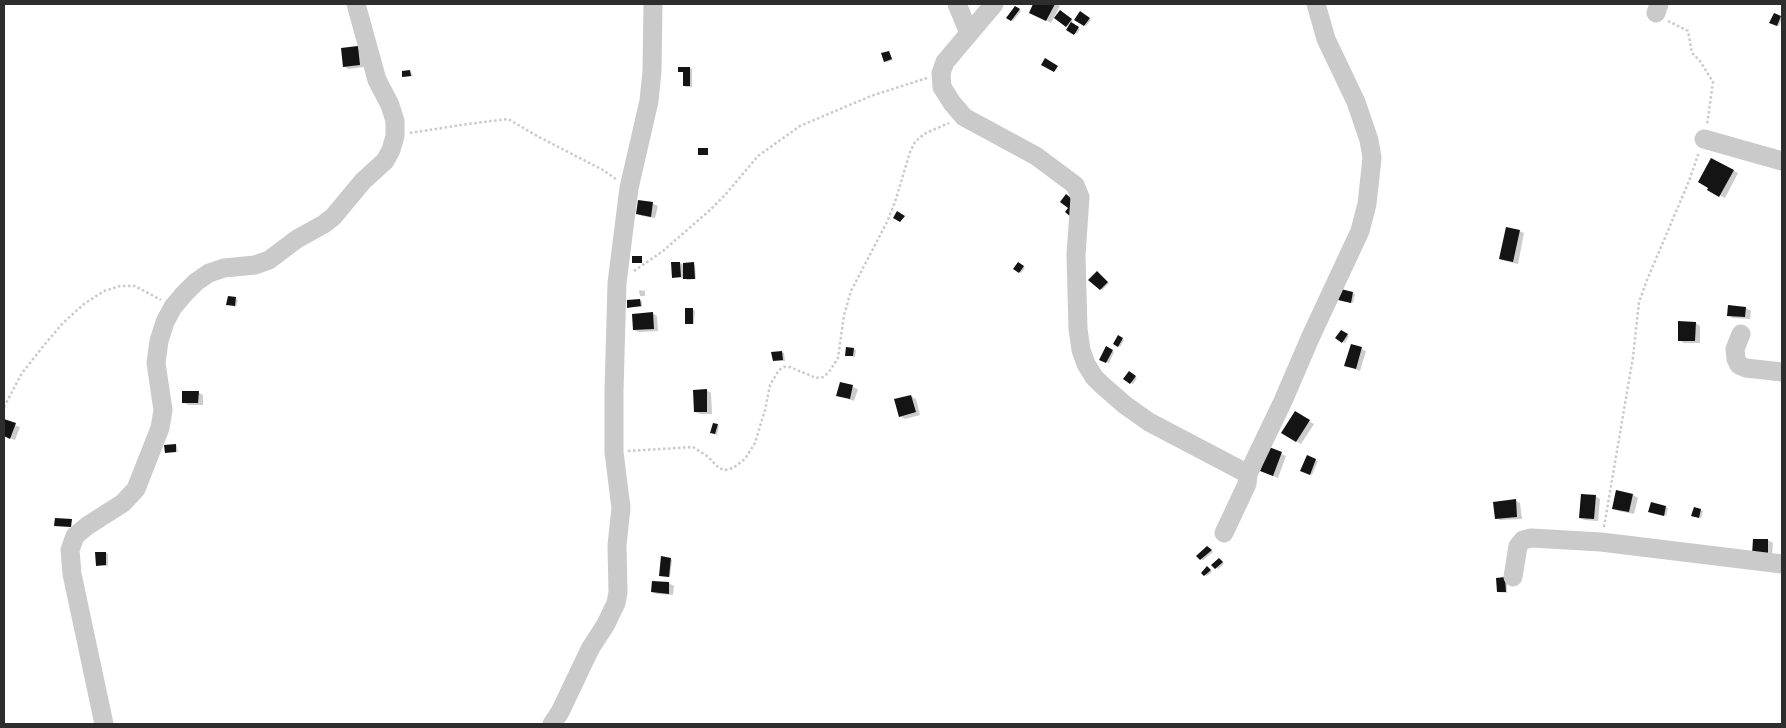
<!DOCTYPE html>
<html>
<head>
<meta charset="utf-8">
<style>
	body { margin:0 }
	#map { position:relative; width:1786px; height:728px; overflow:hidden; background:#fff; font-family:Raleway,sans-serif }
	canvas { display:block }
	.frame { position:absolute; inset:0; border:5px solid #2d2d2d; pointer-events:none }
</style>
</head>
<body>
<div id="map">
<canvas width="1786" height="728"></canvas>
<div class="frame"></div>
</div>
<script>
const c = document.querySelector('canvas').getContext('2d');
c.lineJoin = 'round';
function fillPath(path, color) {
  c.fillStyle = color;
  c.fill(path, 'evenodd');
}
function toPath(rows) {
  const path = new Path2D();
  for (const r of rows) {
    path.moveTo(r[0], r[1]);
    for (let i = 2; i < r.length; i += 2) path.lineTo(r[i], r[i + 1]);
  }
  return path;
}
function trace(path, color, width, dash) {
  c.strokeStyle = color;
  c.lineWidth = width;
  c.lineCap = dash ? 'butt' : 'round';
  c.setLineDash(dash || []);
  c.stroke(path);
}
const shadow = toPath([
	[1035,4,1057,4,1060,6,1051,23,1031,12],
	[1015,7,1021,11,1013,21,1008,18],
	[1060,12,1073,21,1071,24,1080,29,1077,34,1068,30,1069,27,1056,18],
	[1081,13,1091,20,1086,26,1076,19],
	[1774,14,1782,18,1779,26,1771,23],
	[358,48,362,50,364,67,348,69,344,66],
	[889,52,893,60,887,62,885,61],
	[690,68,692,69,692,87,686,87,685,86,684,72,679,71],
	[410,71,413,76,404,77],
	[1712,159,1738,173,1725,198,1709,190],
	[639,201,653,204,658,206,655,218,642,216,637,213],
	[1519,231,1524,233,1518,264,1505,261,1501,259],
	[673,263,680,263,684,265,695,265,696,279,687,280,685,278,673,277],
	[1019,264,1025,268,1021,273,1015,269],
	[1099,274,1109,283,1102,290,1101,289],
	[639,290,645,291,645,296,640,296],
	[1353,293,1355,294,1353,303,1342,301],
	[236,299,238,300,236,307,228,304],
	[640,300,642,301,642,307,628,307],
	[1729,306,1746,308,1751,311,1750,319,1733,318,1728,315],
	[693,310,695,311,694,324,688,324,686,323],
	[652,313,657,316,658,331,639,332,634,330],
	[1696,323,1700,326,1700,343,1684,343,1679,340],
	[1341,332,1349,336,1345,343,1337,338],
	[1118,337,1124,340,1120,347,1114,343],
	[1352,345,1366,351,1360,371,1346,365],
	[1106,348,1114,352,1109,363,1101,359],
	[854,349,856,350,855,357,846,355],
	[782,352,784,353,785,361,774,361],
	[1129,373,1137,378,1133,384,1125,379],
	[841,383,858,389,854,401,838,395],
	[706,390,711,393,712,414,700,414,695,412],
	[198,392,203,395,203,405,188,405,183,402],
	[911,396,916,399,920,415,905,419,900,416],
	[1295,413,1314,424,1301,444,1283,433],
	[4,421,20,427,15,440,4,436],
	[717,425,719,426,717,435,713,434],
	[176,445,177,446,178,452,166,452],
	[1269,449,1286,456,1278,478,1261,471],
	[1308,457,1318,461,1312,475,1304,472],
	[1617,492,1633,495,1638,498,1634,514,1618,511,1614,508],
	[1595,496,1600,499,1598,521,1585,520,1580,518],
	[1516,501,1520,503,1522,519,1500,520,1496,518],
	[1666,507,1668,508,1666,516,1651,512],
	[1695,508,1703,511,1701,518,1695,516],
	[1768,540,1773,543,1772,556,1758,557],
	[1209,548,1213,552,1203,560,1201,559,1198,556],
	[106,553,108,554,108,566,97,565],
	[670,559,672,560,670,577,662,576],
	[1221,560,1224,564,1218,569,1213,565],
	[1209,569,1212,572,1207,576,1202,573],
	[1507,580,1507,593,1498,592],
	[653,582,669,583,674,586,673,595,657,594,652,592]
]);
const building = toPath([
	[1033,4,1055,4,1046,21,1029,13],
	[1015,6,1020,9,1011,21,1006,18],
	[1060,10,1072,19,1066,27,1054,18],
	[1080,11,1090,18,1084,26,1074,20],
	[1774,13,1781,16,1777,26,1769,23],
	[1071,22,1079,27,1074,35,1066,30],
	[358,46,360,65,343,67,341,48],
	[889,51,892,59,884,62,881,53],
	[1045,58,1058,66,1054,72,1041,65],
	[678,67,690,67,690,86,683,86,683,72,678,72],
	[410,70,411,76,402,77,402,71],
	[698,148,708,148,708,155,698,155],
	[1711,158,1734,170,1719,197,1707,190,1708,188,1698,182],
	[1066,194,1078,204,1071,217,1065,212,1068,208,1060,202],
	[638,200,653,202,651,217,636,214],
	[897,211,905,216,900,222,893,218],
	[1506,227,1520,230,1513,262,1499,259],
	[632,256,642,256,642,263,632,263],
	[671,262,680,262,681,277,672,278],
	[694,262,695,279,683,279,683,263],
	[1018,262,1024,266,1019,273,1013,269],
	[1097,271,1108,282,1100,290,1088,280],
	[1341,289,1353,292,1351,303,1338,300],
	[228,296,236,297,235,306,226,305],
	[640,299,641,306,627,308,627,300],
	[1728,305,1746,307,1745,317,1727,316],
	[685,308,693,308,693,324,685,324],
	[653,312,654,329,633,330,632,314],
	[1678,321,1696,322,1695,341,1678,341],
	[1341,330,1348,334,1342,343,1335,338],
	[1118,335,1123,338,1118,347,1113,344],
	[1351,344,1362,347,1356,369,1344,366],
	[1106,346,1113,350,1106,363,1099,360],
	[846,347,854,348,853,356,845,356],
	[782,351,783,360,773,361,771,352],
	[1129,371,1136,376,1130,384,1123,379],
	[840,382,853,385,850,399,836,396],
	[707,389,707,412,694,412,693,390],
	[182,391,199,391,198,403,182,403],
	[911,395,916,412,899,417,894,399],
	[1295,411,1310,420,1296,442,1281,433],
	[4,419,16,423,10,439,4,436],
	[713,423,718,424,715,434,710,433],
	[176,444,176,452,165,453,164,445],
	[1269,447,1282,452,1273,476,1260,471],
	[1307,455,1316,459,1310,475,1300,471],
	[1616,490,1633,494,1629,512,1612,509],
	[1581,494,1596,495,1594,519,1579,518],
	[1516,499,1517,517,1495,519,1493,502],
	[1651,502,1666,506,1664,516,1648,512],
	[1694,507,1701,509,1699,518,1691,516],
	[55,518,72,519,71,527,54,526],
	[1753,539,1768,539,1768,555,1752,555],
	[1207,546,1212,550,1200,560,1196,556],
	[95,552,106,552,106,565,96,566],
	[661,556,671,558,669,577,659,576],
	[1219,558,1223,562,1215,569,1211,565],
	[1207,566,1211,570,1204,576,1201,573],
	[1505,577,1506,592,1497,592,1496,578],
	[652,581,669,582,669,594,651,592]
]);
const path = toPath([
	[1668,21,1688,31,1692,53,1700,61,1713,82,1707,125],
	[410,133,468,124,508,119,539,137,603,170,616,179],
	[634,271,663,251,710,210,725,195,758,156,800,126,871,96,927,78],
	[4,407,22,373,45,344,63,323,84,304,104,291,120,286,135,286,161,300],
	[628,451,693,447,707,456,719,468,725,470,733,468,745,459,755,443,765,410,770,385,779,370,784,367,790,367,816,378,823,377,829,372,838,358,844,315,851,291,887,222,895,202,910,152,915,142,924,134,949,123],
	[1604,527,1633,357,1639,302,1647,280,1689,181,1699,152]
]);
const minor = toPath([
	[957,4,969,33],
	[994,4,945,62,941,73,942,87,952,103,964,117,1036,156,1075,185,1080,197,1076,255,1078,329,1081,350,1086,364,1094,377,1102,385,1125,405,1149,422,1248,474,1247,484,1224,533],
	[1656,13,1659,4],
	[1704,139,1782,161],
	[1741,334,1735,349,1736,359,1739,365,1746,368,1782,372],
	[1248,474,1283,401,1311,336,1360,231,1367,204,1372,158,1369,140,1356,102,1326,39,1316,4],
	[1513,577,1518,546,1523,540,1531,538,1601,542,1782,564],
	[104,724,72,574,70,550,75,536,87,526,123,503,136,489,160,428,163,410,156,363,159,341,165,322,173,307,184,294,196,282,209,273,224,268,255,265,269,260,297,239,324,224,333,217,363,181,385,161,391,150,395,136,395,121,390,105,377,80,356,4],
	[552,724,560,712,590,649,606,624,616,603,618,592,617,545,621,508,614,452,614,391,617,283,629,188,649,101,652,71,653,4]
]);
fillPath(shadow, '#0003');
fillPath(building, '#141414');
trace(path, '#cacaca', 2.5, [2.5, 2.5]);
trace(minor, '#cacaca', 19);
</script>
</body>
</html>
